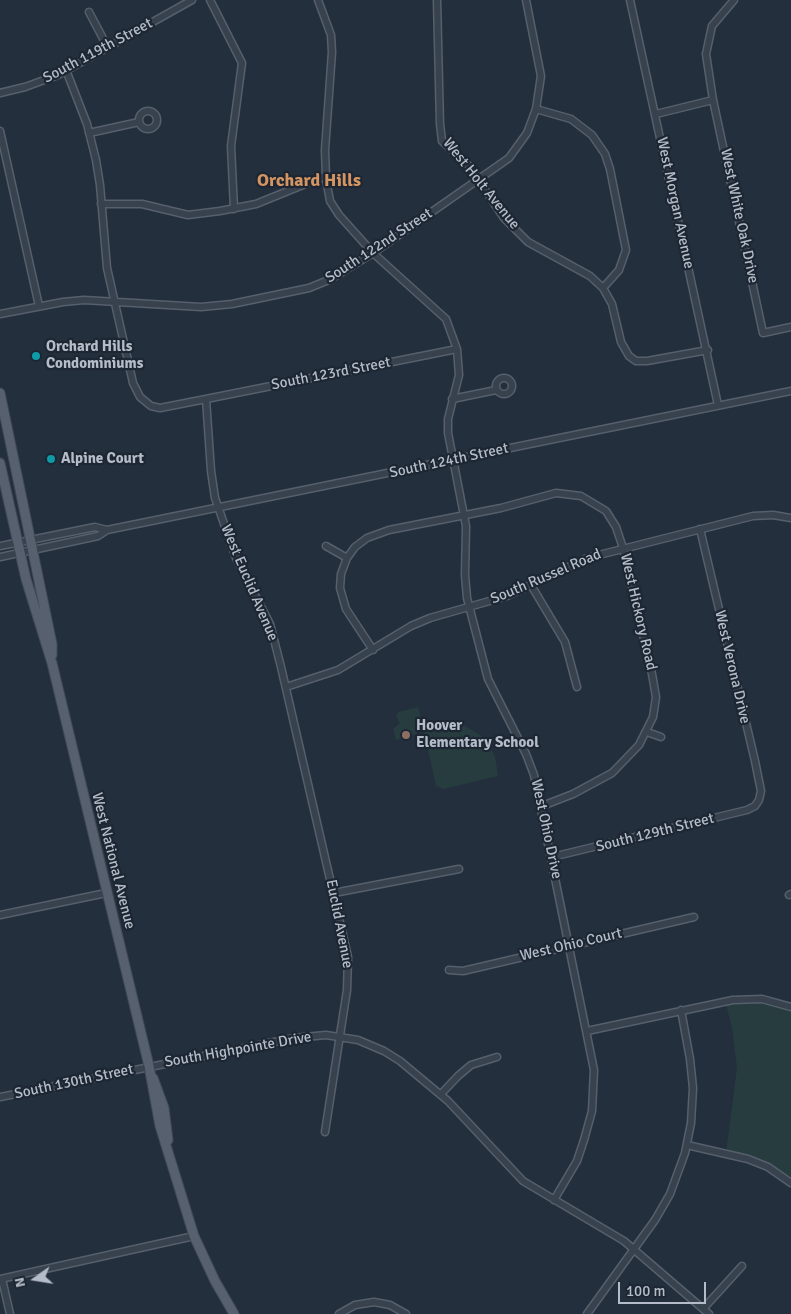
<!DOCTYPE html>
<html>
<head>
<meta charset="utf-8">
<style>
	body { margin:0 }
	#map { position:relative; width:791px; height:1314px; overflow:hidden; background:#242f3e; font-family:Signika,sans-serif }
	canvas { display:block }
	.north { position:absolute; left:10px; top:1254px; width:50px; height:50px; -webkit-text-stroke:4px #1d2633; paint-order:stroke; rotate:257deg; font-size:14px; font-weight:700; line-height:20px; text-align:center; color:#b4bcc9 }
	.north::after { content:''; display:block; margin:auto; width:18px; height:22px; background:#b4bcc9; clip-path:polygon(50% 0,100% 100%,50% 72%,0 100%) }
	.scale { position:absolute; left:618px; top:1282px; width:88px; height:22px; box-sizing:border-box; border:2px solid #b4bcc9; border-top:0; padding-left:6px; font-size:15px; line-height:18px; white-space:nowrap; color:#b4bcc9; -webkit-text-stroke:4px #1d2633; paint-order:stroke }
</style>
</head>
<body>
<div id="map">
<canvas width="791" height="1314"></canvas>
<div class="north">N</div>
<div class="scale">100 m</div>
</div>
<script>
const c = document.querySelector('canvas').getContext('2d');
c.lineJoin = 'round';
function fillPath(path, color) {
  c.fillStyle = color;
  c.fill(path, 'evenodd');
}
function toPath(rows) {
  const path = new Path2D();
  for (const r of rows) {
    if (r.length === 3) {
      path.moveTo(r[0] + r[2], r[1]);
      path.arc(r[0], r[1], r[2], 0, 2 * Math.PI);
      continue;
    }
    path.moveTo(r[0], r[1]);
    for (let i = 2; i < r.length; i += 2) path.lineTo(r[i], r[i + 1]);
  }
  return path;
}
function trace(path, color, width, dash) {
  c.strokeStyle = color;
  c.lineWidth = width;
  c.lineCap = dash ? 'butt' : 'round';
  c.setLineDash(dash || []);
  c.stroke(path);
}
function drawText(font, color, halo, rows, align = 'center') {
  c.font = font + ' Signika,sans-serif';
  c.lineWidth = 4.5;
  c.setLineDash([]);
  c.textBaseline = 'middle';
  c.strokeStyle = halo;
  c.fillStyle = color;
  for (const [text, x, y, turn = 0] of rows) {
    c.save();
    c.translate(x, y);
    c.rotate((+turn || 0) * Math.PI / 180);
    c.textAlign = isNaN(turn) ? turn : align;
    if (halo) c.strokeText(text, 0, 0);
    c.fillText(text, 0, 0);
    c.restore();
  }
}
const green = toPath([
	[418,707,422,722,415,725,417,734,396,740,393,729,400,723,396,717,398,712],
	[459,722,483,737,495,756,498,776,443,789,436,786,423,727],
	[747,999,791,1008,791,1183,778,1173,726,1153,737,1068,732,1028,725,1001]
]);
const minor = toPath([
	[210,0,242,63,231,146,234,209],
	[318,0,331,35,332,52,325,150,326,179,330,201,339,215,373,253,446,319,457,349,459,375,448,419,448,433,466,526,465,575,467,598,488,679,526,754,534,775,594,1070,592,1111,584,1140,577,1161,554,1200],
	[437,0,440,124,442,141,469,166,504,218,528,242,590,276,603,288,612,304,621,342,629,356,636,361,647,361,708,350],
	[526,0,541,76,536,109,571,119,592,135,605,154,610,169,626,250,619,270,603,288],
	[630,0,718,405],
	[734,0,712,26,706,54,713,100,763,333,791,327],
	[89,12,107,46],
	[66,70,87,124,96,160,100,185,107,268,133,383,140,397,151,406,160,408,206,399,211,471,215,498,236,558,270,624,281,667,348,957,347,990,325,1132],
	[0,93,25,87,58,75,192,0],
	[148,120,9],
	[656,114,713,100],
	[0,131,39,306],
	[89,133,139,122],
	[101,204,142,204,188,215,220,211,256,204,325,176],
	[0,314,63,302,84,300,201,307,232,304,309,288,331,279,373,253,509,158,527,133,536,109],
	[504,386,8],
	[206,399,457,349],
	[452,399,496,390],
	[0,546,95,527,107,530],
	[326,546,347,558],
	[0,557,98,536,107,530,791,391],
	[531,585,565,642,577,687],
	[373,650,346,609,340,588,341,574,347,558,355,547,367,538,389,530,501,508,556,493,581,496,606,511,616,527,623,548,652,674,656,697,653,717,639,745,612,773,573,794,542,806],
	[286,687,338,670,411,626,430,618,507,596,587,558,753,516,773,515,791,518],
	[647,732,661,737],
	[552,857,747,810,755,806,759,800,761,791,755,761,700,529],
	[334,893,459,869],
	[789,895,791,894],
	[0,915,106,893],
	[449,970,463,971,694,917],
	[587,1031,733,1000,762,999,791,1007],
	[441,1094,458,1076,471,1065,497,1057],
	[0,1097,294,1038,326,1035,358,1040,384,1051,400,1061,448,1101,523,1181,624,1241,709,1314],
	[687,1145,748,1159,768,1167,791,1183],
	[0,1279,194,1236],
	[2,1279,10,1314],
	[703,1309,742,1266],
	[339,1314,355,1305,374,1302,390,1305,406,1314],
	[587,1314,655,1220,670,1194,685,1153,691,1123,693,1088,690,1059,681,1010]
]);
const major = toPath([
	[0,393,52,644,52,655],
	[0,463,26,579,52,663,149,1066,160,1126,194,1236,215,1281,234,1314],
	[153,1078,164,1108,168,1140]
]);
const markers = [
	[36,356,5,"#0f9aa8"],
	[51,459,5,"#0f9aa8"],
	[406,735,5,"#8d6e63"]
];
const streetNames = [
	["South 119th Street",98,51,-28],
	["West Holt Avenue",481,184,51],
	["West Morgan Avenue",675,203,78],
	["West White Oak Drive",739,216,78],
	["South 122nd Street",379,246,-33],
	["South 123rd Street",331,374,-11],
	["South 124th Street",449,461,-12],
	["South Russel Road",546,577,-23],
	["West Euclid Avenue",249,583,67],
	["West Hickory Road",638,612,77],
	["West Verona Drive",732,667,77],
	["West Ohio Drive",546,829,78],
	["South 129th Street",655,833,-14],
	["West National Avenue",113,861,76],
	["Euclid Avenue",339,924,79],
	["West Ohio Court",571,945,-13],
	["South Highpointe Drive",238,1050,-10],
	["South 130th Street",74,1082,-12]
];
const poiNames = [
	["Orchard Hills",46,347],
	["Condominiums",46,364],
	["Alpine Court",61,459],
	["Hoover",416,726],
	["Elementary School",416,743]
];
const quarterNames = [
	["Orchard Hills",309,181]
];
fillPath(green, '#263c3f');
trace(minor, '#565f6c', 9);
trace(major, '#414a57', 11);
trace(minor, '#38414e', 6);
trace(major, '#56606e', 9);
for (const [x, y, r, color] of markers) {
  const dot = new Path2D();
  dot.arc(x, y, r, 0, 2 * Math.PI);
  c.fillStyle = color;
  c.fill(dot);
  trace(dot, '#1d2633', 2);
}
drawText('15px', '#b4bcc9', '#1d2633', streetNames);
drawText('bold 15px', '#b4bcc9', '#1d2633', poiNames, 'left');
drawText('bold 18px', '#d59563', '#1d2633', quarterNames);
</script>
</body>
</html>
